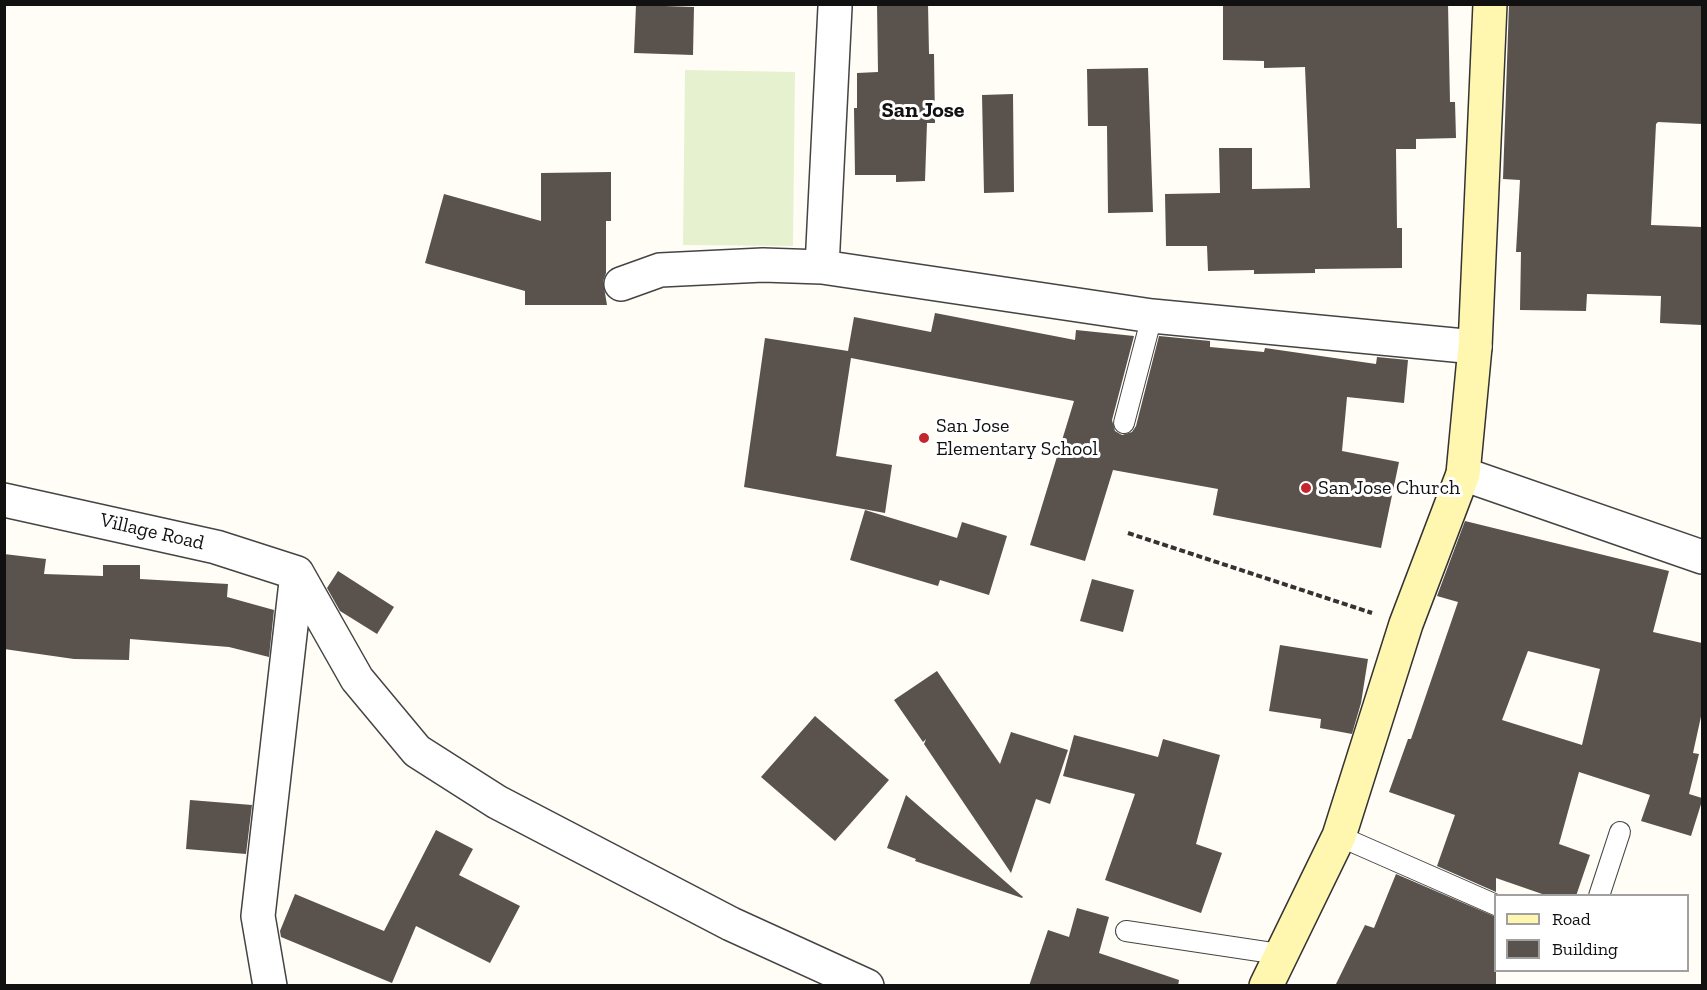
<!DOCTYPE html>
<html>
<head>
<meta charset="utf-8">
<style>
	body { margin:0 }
	#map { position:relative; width:1707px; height:990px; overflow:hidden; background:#fffdf5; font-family:"Zilla Slab",serif }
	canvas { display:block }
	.frame { position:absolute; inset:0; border:6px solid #111; pointer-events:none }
	.legend { position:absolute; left:1494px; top:894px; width:195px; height:78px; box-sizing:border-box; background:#fff; border:2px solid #a0a0a0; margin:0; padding:8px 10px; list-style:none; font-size:18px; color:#111 }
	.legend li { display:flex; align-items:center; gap:12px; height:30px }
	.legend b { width:30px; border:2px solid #a0a0a0 }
</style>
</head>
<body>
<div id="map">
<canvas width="1707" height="990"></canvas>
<div class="frame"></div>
<ul class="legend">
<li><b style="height:8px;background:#fff6b0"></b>Road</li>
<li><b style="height:16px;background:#5a524d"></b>Building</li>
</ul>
</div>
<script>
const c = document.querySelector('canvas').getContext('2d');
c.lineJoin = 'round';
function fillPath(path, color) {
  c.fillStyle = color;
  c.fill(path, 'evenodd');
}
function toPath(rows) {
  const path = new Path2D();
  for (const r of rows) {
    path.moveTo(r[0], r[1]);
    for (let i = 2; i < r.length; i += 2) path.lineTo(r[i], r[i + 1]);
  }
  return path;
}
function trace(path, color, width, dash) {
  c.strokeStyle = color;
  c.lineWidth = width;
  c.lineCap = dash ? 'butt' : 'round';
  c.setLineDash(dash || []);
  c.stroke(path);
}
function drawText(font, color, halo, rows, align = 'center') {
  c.font = font + ' "Zilla Slab",serif';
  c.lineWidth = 6;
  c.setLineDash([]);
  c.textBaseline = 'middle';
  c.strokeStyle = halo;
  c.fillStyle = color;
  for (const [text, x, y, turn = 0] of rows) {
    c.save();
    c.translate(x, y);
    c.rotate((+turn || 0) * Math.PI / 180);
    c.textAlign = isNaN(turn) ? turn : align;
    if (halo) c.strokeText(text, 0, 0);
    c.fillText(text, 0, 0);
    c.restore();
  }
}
const pitch = toPath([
	[685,70,795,72,793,246,683,245]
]);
const building = toPath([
	[877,4,928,4,929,54,934,54,935,123,927,123,925,181,896,182,896,175,855,175,854,108,857,108,857,73,878,72],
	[1223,4,1448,4,1450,102,1455,102,1456,138,1416,139,1416,149,1396,149,1397,228,1402,228,1402,268,1315,269,1315,273,1254,274,1254,270,1208,271,1207,246,1166,246,1165,194,1220,193,1219,148,1252,148,1252,189,1310,188,1305,67,1264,68,1264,61,1223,60],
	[1509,4,1702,4,1702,124,1658,122,1656,124,1651,225,1702,227,1702,325,1660,323,1661,296,1587,294,1586,311,1520,310,1521,252,1516,252,1520,180,1503,179],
	[636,5,694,7,693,55,634,53],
	[1148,68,1153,212,1108,213,1107,126,1088,126,1087,69],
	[1013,94,1014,192,984,193,982,95],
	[611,172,611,221,606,221,606,273,603,281,607,305,525,305,525,291,425,263,444,194,541,221,541,173],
	[935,313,1075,340,1076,330,1134,336,1112,420,1115,431,1122,435,1132,432,1136,426,1159,336,1210,341,1210,347,1264,352,1265,348,1376,364,1377,357,1408,360,1404,403,1347,397,1342,451,1399,462,1381,548,1213,515,1218,489,1113,470,1085,561,1030,545,1074,401,851,358,836,456,892,465,885,513,744,487,765,338,848,351,854,317,931,332],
	[865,510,957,538,962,522,1007,536,989,595,940,580,938,586,850,560],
	[1465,521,1669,571,1653,632,1702,643,1702,712,1693,753,1699,754,1689,794,1702,798,1702,801,1691,836,1641,821,1650,795,1579,772,1559,844,1590,855,1576,896,1548,896,1496,878,1496,892,1437,866,1455,815,1389,792,1408,739,1411,739,1458,602,1437,596],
	[1528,651,1600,669,1582,745,1502,720],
	[4,554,46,559,44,574,103,576,103,565,140,565,140,579,228,584,227,597,274,610,269,657,229,647,130,639,129,660,74,659,4,649],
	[338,571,394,607,377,634,340,611,327,588],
	[1092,579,1134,590,1123,632,1080,621],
	[1280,645,1368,659,1361,703,1352,734,1320,728,1321,719,1269,711],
	[937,671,1000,764,1011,732,1068,750,1050,804,1036,799,1011,873,924,744,926,739,923,742,894,700],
	[815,716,889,780,835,841,761,777],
	[1074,735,1158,757,1163,739,1220,755,1196,844,1222,853,1201,913,1105,880,1135,794,1063,776],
	[906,795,1023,897,1022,898,915,861,916,859,887,848],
	[190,800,252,805,246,854,186,849],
	[436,830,473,849,459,875,520,906,490,963,416,926,392,983,281,937,280,931,295,894,384,931],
	[1396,874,1496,917,1496,986,1335,986,1365,925,1374,928],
	[1077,908,1109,917,1099,953,1179,980,1178,986,1029,986,1048,930,1069,937]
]);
const path = toPath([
	[1128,533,1372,613]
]);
const lane = toPath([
	[1124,423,1152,316],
	[1339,836,1496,905],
	[1599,896,1620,832],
	[1126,931,1279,954]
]);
const street = toPath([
	[822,267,835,7],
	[621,284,660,270,763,265,822,267,1152,316,1475,347],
	[1463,474,1702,557],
	[4,500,216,547,297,573],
	[297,573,357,679,417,751,497,802,731,924,867,986],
	[270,986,258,916,297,573]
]);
const secondary = toPath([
	[1266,986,1339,836,1406,624,1463,474,1475,347,1490,4]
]);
const markers = [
	[924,438,6,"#c4262e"],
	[1306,488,6,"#c4262e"]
];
const poiNames = [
	["San Jose",936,426],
	["Elementary School",936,449],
	["San Jose Church",1318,488]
];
const streetNames = [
	["Village Road",152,532,13]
];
const quarterNames = [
	["San Jose",923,111]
];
fillPath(pitch, '#e6f2cf');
fillPath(building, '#5a524d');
trace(lane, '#444', 22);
trace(street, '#444', 36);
trace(secondary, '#333', 36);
trace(path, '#333', 4, [6, 3]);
trace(lane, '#fff', 20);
trace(street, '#fff', 33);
trace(secondary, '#fff6b0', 33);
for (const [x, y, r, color] of markers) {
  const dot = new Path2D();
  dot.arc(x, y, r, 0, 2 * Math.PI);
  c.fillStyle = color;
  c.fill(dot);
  trace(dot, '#fff', 2);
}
drawText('20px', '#111', '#fff', poiNames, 'left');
drawText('20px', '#111', '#fff', streetNames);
drawText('bold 22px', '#111', '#fff', quarterNames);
</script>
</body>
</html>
